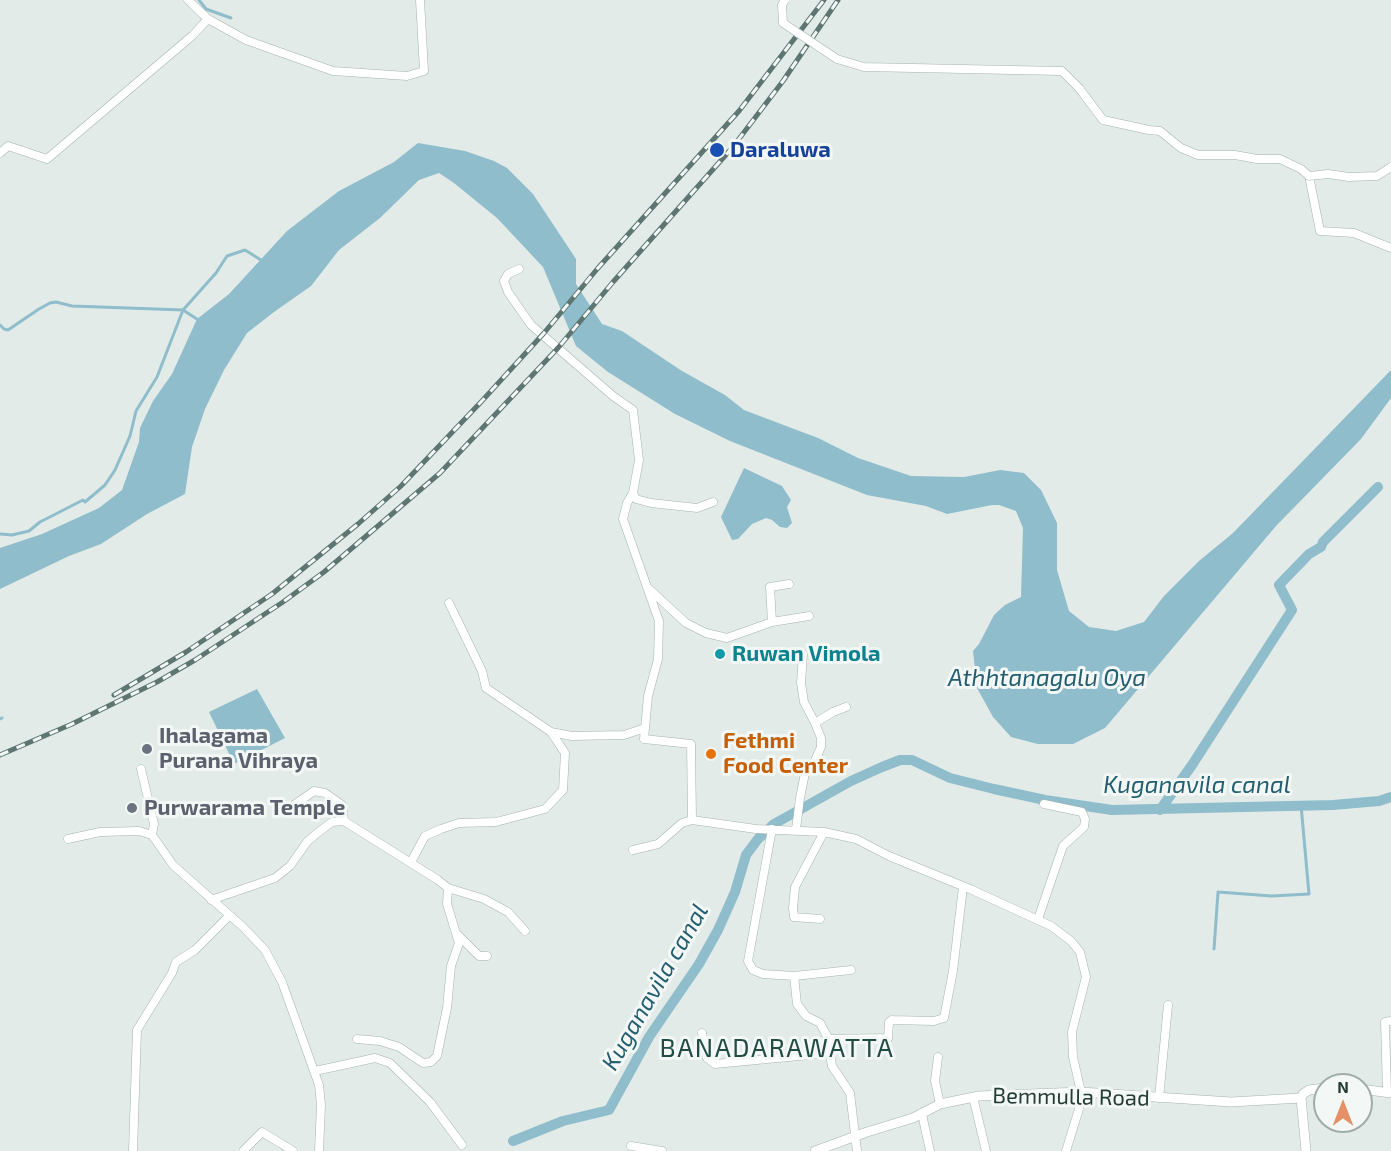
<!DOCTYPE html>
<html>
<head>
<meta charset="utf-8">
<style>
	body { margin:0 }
	#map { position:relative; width:1391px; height:1151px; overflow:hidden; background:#e2ebe8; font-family:"Exo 2",sans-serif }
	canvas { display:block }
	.north { position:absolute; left:1313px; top:1073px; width:60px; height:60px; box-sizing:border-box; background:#f3f8f6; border:2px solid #a0aca9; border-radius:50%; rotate:0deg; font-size:16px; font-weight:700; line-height:24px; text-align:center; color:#243b36 }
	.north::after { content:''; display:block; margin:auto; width:21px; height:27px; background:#e59066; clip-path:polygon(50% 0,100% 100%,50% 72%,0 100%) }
</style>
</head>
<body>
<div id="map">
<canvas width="1391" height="1151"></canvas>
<div class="north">N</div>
</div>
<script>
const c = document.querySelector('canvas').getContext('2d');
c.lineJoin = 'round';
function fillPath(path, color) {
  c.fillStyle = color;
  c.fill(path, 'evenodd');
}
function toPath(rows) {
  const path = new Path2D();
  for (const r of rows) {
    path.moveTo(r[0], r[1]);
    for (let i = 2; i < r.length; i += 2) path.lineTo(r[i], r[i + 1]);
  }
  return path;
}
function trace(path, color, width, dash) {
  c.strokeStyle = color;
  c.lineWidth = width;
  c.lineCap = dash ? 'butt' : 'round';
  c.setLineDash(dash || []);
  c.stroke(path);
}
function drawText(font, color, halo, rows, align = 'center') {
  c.font = font + ' "Exo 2",sans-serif';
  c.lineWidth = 6;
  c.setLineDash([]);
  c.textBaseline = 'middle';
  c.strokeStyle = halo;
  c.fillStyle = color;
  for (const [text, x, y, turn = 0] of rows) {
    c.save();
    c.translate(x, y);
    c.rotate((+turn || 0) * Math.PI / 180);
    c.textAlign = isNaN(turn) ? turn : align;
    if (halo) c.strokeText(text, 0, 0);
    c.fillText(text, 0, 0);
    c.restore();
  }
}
const water = toPath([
	[418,143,465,151,494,161,507,168,533,194,576,259,576,284,602,324,622,331,682,371,725,395,744,410,818,438,858,458,911,476,964,477,1000,470,1024,473,1041,490,1057,523,1057,570,1069,611,1089,627,1116,631,1144,622,1164,596,1199,561,1233,533,1391,370,1391,398,1361,439,1276,526,1105,728,1073,744,1038,744,1011,737,993,717,977,688,973,651,979,644,994,615,1005,605,1021,597,1023,528,1016,511,999,505,992,505,947,514,926,506,867,495,730,441,675,414,608,372,576,346,543,267,497,218,454,183,439,173,419,180,380,218,339,250,311,286,274,312,247,333,224,370,205,409,192,447,185,494,147,514,101,544,69,556,0,589,0,548,42,534,99,508,122,490,139,442,140,428,153,401,172,374,197,319,229,294,287,231,339,191,394,162],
	[744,468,782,486,791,500,787,507,792,523,787,528,780,527,772,520,766,518,752,524,738,539,732,540,721,517],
	[257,689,285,738,234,764,209,712]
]);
const stream = toPath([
	[199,0,206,9,231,18],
	[0,325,4,329,8,330,39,309,50,303,56,302,72,306,183,310,197,319],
	[0,534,12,535,29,531,40,522,83,500,85,502,105,485,115,470,130,436,136,411,157,377,183,310,216,273,227,256,245,250,261,260],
	[0,719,2,718],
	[1214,949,1218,892,1272,896,1309,894,1301,805]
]);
const canal = toPath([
	[1160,810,1192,765,1292,610,1279,585,1309,554,1321,547,1323,542,1378,487],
	[513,1141,563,1121,609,1110,649,1037,699,964,718,930,735,892,746,855,758,839,774,824,851,781,882,767,900,760,912,760,950,778,994,789,1045,800,1112,810,1333,805,1379,801,1391,797]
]);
const minor = toPath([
	[188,0,208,19,246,40,333,71,407,76,424,71,420,0],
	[0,153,8,146,47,159,192,36,208,19],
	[1309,176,1320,231,1354,233,1391,248],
	[519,269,508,274,504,281,508,292,531,325,613,396,633,410,639,460,633,493,627,503,623,519,659,621,658,659,648,696,644,739,691,744,692,820],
	[633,493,636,499,651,503,697,508,713,502],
	[647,587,686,623,706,633,727,638,772,622,770,587,789,584],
	[772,622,809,616],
	[815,723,833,712,846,707],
	[551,732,572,736,624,735,645,728],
	[141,769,154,824,152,835],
	[294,805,314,791,325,793,342,805,344,821],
	[772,829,748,961,753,970,763,974,794,976,797,1004,806,1016,820,1023,827,1036,832,1066,850,1093,857,1151],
	[796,829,800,798,805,773,813,765,821,747,821,738,815,723,804,702,801,683,803,654],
	[68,839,100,832,139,831,152,835,173,865,243,927,265,950,282,982,319,1085,321,1105,319,1151],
	[633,850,658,844,682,823,692,820,756,829,824,832,856,839,889,856,970,889,1051,926,1071,941,1080,952,1086,977,1072,1032,1073,1057,1081,1092,1079,1109,1066,1151],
	[411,862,425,836,441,829,459,823,496,822,545,809,563,790,565,753,551,732,486,688,482,671,449,603],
	[448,888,484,899,508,912,525,931],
	[211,900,275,878,290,866,307,842,316,834,332,822,344,821,438,880,448,888,447,904,459,943,451,966,447,1008,437,1056,431,1062,423,1063,399,1047,380,1041,357,1039],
	[820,919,794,917,793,908,795,887,824,832],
	[1038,919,1063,846,1084,827,1085,819,1082,812,1044,804],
	[458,935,479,956,487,956],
	[794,976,851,970],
	[892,1020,934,1021,944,1018,953,971,963,887],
	[702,1033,707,1058,715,1064,830,1053],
	[827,1039,888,1038,889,1022,892,1020],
	[938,1057,935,1081,940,1104],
	[315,1071,375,1058,390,1063,430,1102,462,1145],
	[1387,1092,1385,1022,1391,1021],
	[973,1097,986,1151],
	[1159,1098,1168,1005],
	[922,1114,930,1151],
	[631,1146,662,1151],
	[133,1151,137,1030,172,973,176,962,195,950,229,916],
	[243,1151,262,1132,293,1151]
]);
const tertiary = toPath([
	[1361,1089,1391,1093],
	[815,1151,867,1132,913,1118,940,1104,979,1096,1081,1092,1231,1102,1301,1098],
	[1306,1151,1301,1098,1303,1094,1309,1090,1325,1088]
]);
const rail = toPath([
	[114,695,186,652,272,594,358,524,401,486,481,402,544,333,598,268,739,111,824,0],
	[0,755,72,724,157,682,195,660,283,602,324,572,440,473,558,348,613,282,732,148,783,81,838,0]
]);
const minorBridge = toPath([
	[785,0,782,5,783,23,837,59,864,67,1062,71,1079,88,1103,120,1149,130,1160,131,1181,148,1198,155,1235,155,1257,159,1280,159,1301,169,1309,176,1328,174,1349,177,1377,176,1391,167]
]);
const markers = [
	[717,150,8,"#1a4fb4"],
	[720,654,6,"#0f9aa8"],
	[147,749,6,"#6b7280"],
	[711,754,6,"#e8710a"],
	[132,808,6,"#6b7280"]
];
const transitNames = [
	["Daraluwa",730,150]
];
const cultureNames = [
	["Ruwan Vimola",732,654]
];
const worshipNames = [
	["Ihalagama",159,736],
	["Purana Vihraya",159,761],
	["Purwarama Temple",144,808]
];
const foodNames = [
	["Fethmi",723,741],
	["Food Center",723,766]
];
const streetNames = [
	["Bemmulla Road",1071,1097,1]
];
const waterNames = [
	["Athhtanagalu Oya",1047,678],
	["Kuganavila canal",1197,785],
	["Kuganavila canal",655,987,-60]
];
const quarterNames = [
	["BANADARAWATTA",777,1048]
];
fillPath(water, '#8fbdcb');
trace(stream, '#8fbdcb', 3);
trace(canal, '#8fbdcb', 10);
trace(minor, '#a5b3af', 9);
trace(tertiary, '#a5b3af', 10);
trace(minor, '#fff', 8);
trace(tertiary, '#fff', 9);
trace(rail, '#5e7672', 5);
trace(rail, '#f3f8f6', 3, [9]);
trace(minorBridge, '#a5b3af', 9, []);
trace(minorBridge, '#fff', 8);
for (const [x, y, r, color] of markers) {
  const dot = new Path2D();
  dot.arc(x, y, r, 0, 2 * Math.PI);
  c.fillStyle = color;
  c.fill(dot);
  trace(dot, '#f3f8f6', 2);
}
drawText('bold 22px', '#164399', '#f3f8f6', transitNames, 'left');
drawText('bold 22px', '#0d838f', '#f3f8f6', cultureNames, 'left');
drawText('bold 22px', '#5b616d', '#f3f8f6', worshipNames, 'left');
drawText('bold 22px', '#c56008', '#f3f8f6', foodNames, 'left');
drawText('22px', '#243b36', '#f3f8f6', streetNames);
drawText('italic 24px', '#235e71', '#f3f8f6', waterNames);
c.letterSpacing = '1.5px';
drawText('26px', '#224b44', '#f3f8f6', quarterNames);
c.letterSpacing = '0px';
</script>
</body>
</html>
